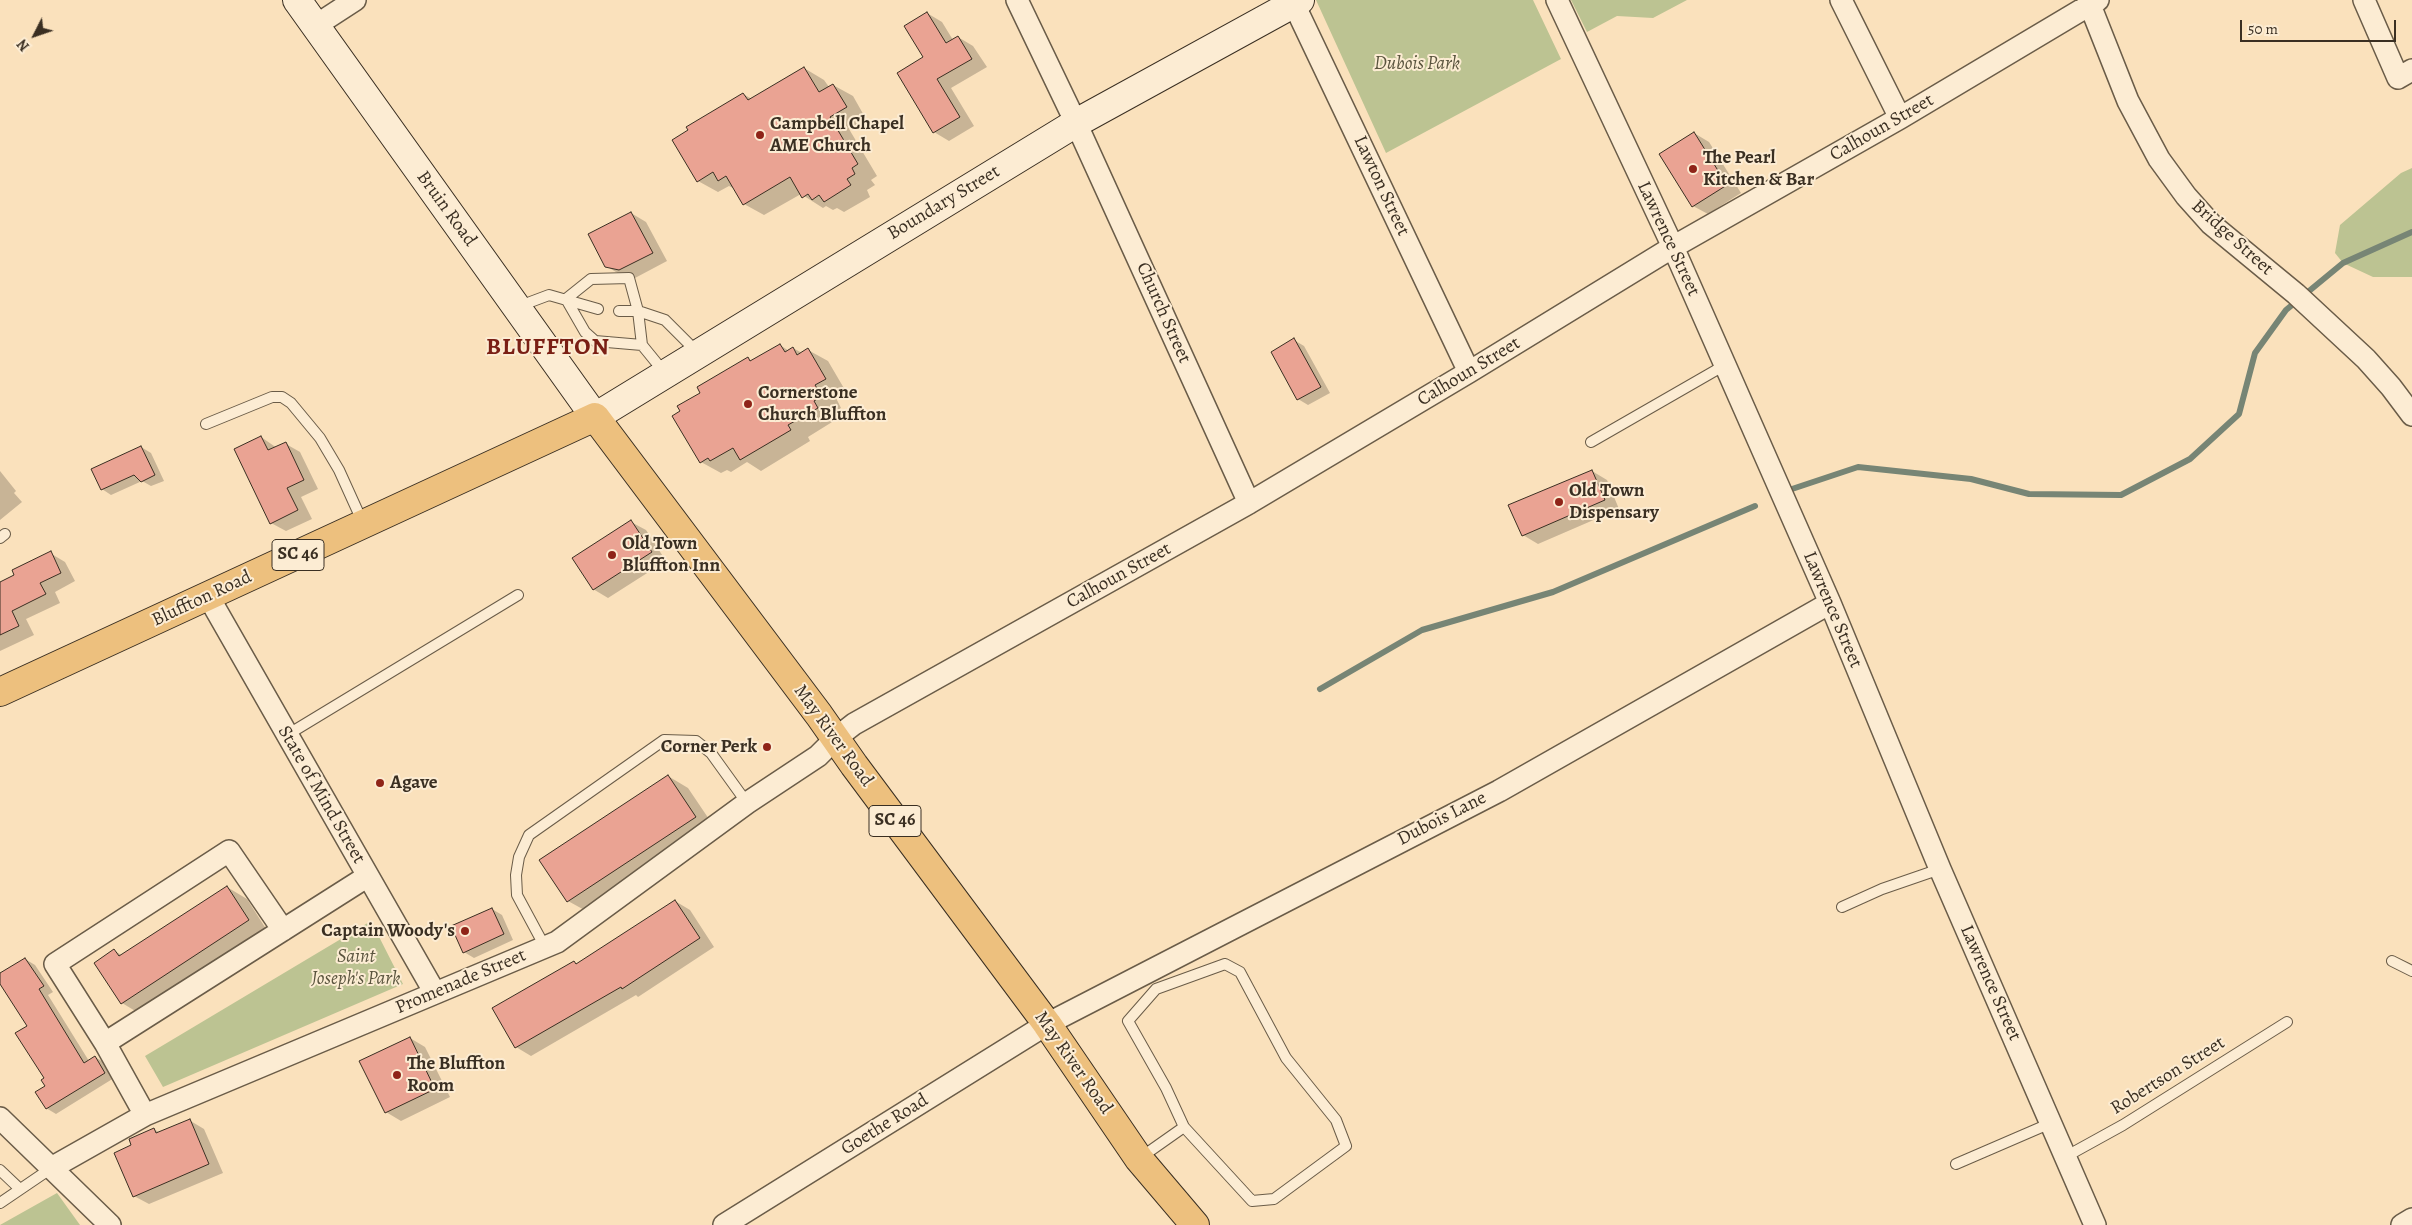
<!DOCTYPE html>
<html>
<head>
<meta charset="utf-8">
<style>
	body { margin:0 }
	#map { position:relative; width:2412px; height:1225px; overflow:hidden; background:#fae1bc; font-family:Alegreya,serif }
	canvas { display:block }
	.north { position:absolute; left:10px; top:10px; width:50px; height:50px; -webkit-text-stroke:4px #fcecd3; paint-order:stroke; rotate:229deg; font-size:14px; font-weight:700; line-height:20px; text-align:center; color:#3a2f22 }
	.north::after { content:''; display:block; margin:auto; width:18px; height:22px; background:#3a2f22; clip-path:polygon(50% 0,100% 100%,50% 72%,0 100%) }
	.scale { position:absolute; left:2240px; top:20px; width:156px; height:22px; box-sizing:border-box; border:2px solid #3a2f22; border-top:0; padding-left:6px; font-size:15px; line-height:18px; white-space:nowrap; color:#3a2f22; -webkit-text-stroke:4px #fcecd3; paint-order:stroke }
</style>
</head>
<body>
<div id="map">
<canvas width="2412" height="1225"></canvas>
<div class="north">N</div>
<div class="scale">50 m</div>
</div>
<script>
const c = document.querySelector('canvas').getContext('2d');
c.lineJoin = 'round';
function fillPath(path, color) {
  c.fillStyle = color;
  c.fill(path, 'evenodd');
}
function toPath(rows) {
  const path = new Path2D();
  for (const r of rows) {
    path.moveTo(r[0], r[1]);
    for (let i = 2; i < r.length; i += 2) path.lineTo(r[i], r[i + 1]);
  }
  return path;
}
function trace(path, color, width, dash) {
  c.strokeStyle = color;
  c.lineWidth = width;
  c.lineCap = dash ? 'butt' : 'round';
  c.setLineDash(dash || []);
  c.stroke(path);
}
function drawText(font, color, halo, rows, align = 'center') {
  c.font = font + ' Alegreya,serif';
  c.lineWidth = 4;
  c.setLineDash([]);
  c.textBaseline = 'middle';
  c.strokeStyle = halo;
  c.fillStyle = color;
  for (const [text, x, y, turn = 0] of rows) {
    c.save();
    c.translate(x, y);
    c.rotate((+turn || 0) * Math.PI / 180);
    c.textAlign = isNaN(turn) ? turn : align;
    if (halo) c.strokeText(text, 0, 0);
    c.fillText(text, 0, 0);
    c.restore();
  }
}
const green = toPath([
	[1316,0,1533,0,1561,59,1386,153],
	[1571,0,1687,0,1653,18,1617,16,1587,32],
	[2412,168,2412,277,2373,277,2343,263,2335,253,2340,225,2401,173],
	[371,921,403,984,163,1087,145,1056],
	[57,1193,80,1225,0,1225]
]);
const shadow = toPath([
	[927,13,942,22,953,40,958,37,973,46,987,67,951,88,974,126,949,141,934,132,924,58],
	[804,68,824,80,829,87,833,85,853,96,866,119,849,129,877,176,871,180,875,185,867,190,870,197,844,212,837,208,833,210,826,206,823,208,801,194,764,215,744,204,735,189,729,186,718,192,698,181,743,94,752,99],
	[1694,133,1709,142,1741,193,1708,214,1693,206],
	[631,213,646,222,667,261,635,278,621,275,606,266],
	[1294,340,1304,346,1330,393,1308,405,1298,399,1273,352],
	[780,345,789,351,793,348,802,353,808,350,828,361,845,390,835,396,841,408,833,413,837,419,808,437,810,441,761,471,747,462,731,472,727,470,721,473,701,462,702,393,748,359,752,361],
	[261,437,277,448,286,444,300,452,318,489,301,497,312,519,286,531,271,523],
	[141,447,151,453,164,481,151,486,142,481,111,495,102,489],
	[0,471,16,491,14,493,22,502,0,520],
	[1592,471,1607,480,1619,509,1538,544,1523,535],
	[631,522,646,530,666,561,608,598,593,589],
	[50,553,65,562,75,581,55,592,60,603,26,619,34,635,0,651,0,583],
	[668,776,688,788,715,828,588,912,568,901],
	[227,887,247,899,268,932,142,1015,122,1003,96,963,115,951,123,956],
	[675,901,690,910,714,947,638,997,636,995,531,1056,516,1047,574,962,578,964],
	[492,909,502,915,513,940,474,958,464,952],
	[25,959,35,965,53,992,48,995,89,1061,95,1057,105,1063,114,1078,56,1114,46,1108,46,1079,29,1026,0,981,0,975],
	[410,1038,425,1047,450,1097,401,1121,386,1112],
	[189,1120,204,1129,223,1173,149,1204,134,1196,133,1146,154,1129,160,1133]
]);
const stream = toPath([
	[1789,490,1858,467,1971,479,2029,494,2121,495,2190,459,2239,414,2255,353,2286,310,2343,263,2412,232],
	[1320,689,1422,630,1553,592,1755,506]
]);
const building = toPath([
	[927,12,946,43,958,36,972,59,937,79,960,117,933,133,897,73,923,57,904,26,927,12],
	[804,67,819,92,833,84,847,107,830,117,858,164,852,168,855,174,847,179,851,185,824,202,819,195,812,200,808,194,802,198,790,177,743,205,726,176,718,181,713,172,697,182,672,140,688,130,686,127,743,93,748,100,804,67],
	[1694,132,1727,185,1692,207,1659,154,1694,132],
	[631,212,653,253,619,270,605,267,588,234,631,212],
	[1294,338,1321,387,1297,400,1271,352,1294,338],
	[780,344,785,352,793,347,797,355,808,348,826,379,815,385,822,396,814,401,818,408,788,425,791,430,740,460,733,448,710,461,708,458,700,463,672,416,680,411,677,406,700,393,697,387,748,357,750,361,780,344],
	[261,436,268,450,286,442,304,480,287,488,298,510,270,524,234,449,261,436],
	[141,446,155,475,141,482,134,475,101,490,91,469,141,446],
	[1592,470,1605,500,1522,536,1508,505,1592,470],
	[631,520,652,552,593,590,572,558,631,520],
	[51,551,61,573,40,583,46,594,12,611,19,626,0,635,0,582,14,575,12,570,51,551],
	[668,775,696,817,567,902,539,860,668,775],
	[227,886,249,920,121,1004,94,963,114,949,119,956,227,886],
	[675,900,700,938,622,989,621,987,515,1048,492,1008,574,961,576,964,675,900],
	[492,908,504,934,463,953,451,926,492,908],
	[25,958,44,986,39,989,84,1063,95,1056,105,1073,46,1109,35,1092,45,1086,41,1080,44,1078,15,1033,27,1026,0,984,0,973,25,958],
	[410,1037,435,1089,385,1113,359,1061,410,1037],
	[190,1119,209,1164,133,1197,114,1153,131,1145,129,1139,154,1128,156,1133,190,1119]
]);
const lane = toPath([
	[517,307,549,295,598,309],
	[619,311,638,311,642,345,664,372],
	[642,345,595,341,585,332,566,299,591,279,629,278,638,311,665,320,697,352],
	[206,424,272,397,282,397,291,403,320,438,339,470,363,523],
	[1591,442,1725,365],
	[0,538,5,534],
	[287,735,518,595],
	[1842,907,1882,889,1940,869],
	[545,947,517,895,516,875,519,857,529,835,664,740,696,741,711,753,747,803],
	[2392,961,2412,971],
	[1225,964,1240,972,1286,1058,1336,1120,1346,1146,1274,1199,1252,1201,1184,1127,1166,1088,1128,1021,1156,989,1225,964],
	[2065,1157,2123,1125,2287,1022],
	[1140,1158,1184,1127],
	[1956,1164,2051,1123],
	[0,1170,20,1189],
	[0,1203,53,1167]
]);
const street = toPath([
	[1017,0,1076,123,1249,503],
	[1292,0,1469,372],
	[1557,0,1673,247,1830,603,1940,869,2095,1225],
	[1841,0,1900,118],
	[2088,0,2128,101,2159,159,2186,196,2211,224,2296,294,2366,359,2391,387,2412,415],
	[2364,0,2398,78,2412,70],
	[315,26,355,0],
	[208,596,435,993],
	[105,1043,55,964,229,851,283,930],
	[145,1115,105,1043,368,876],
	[0,1118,110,1225],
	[53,1167,145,1115,557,942,747,803,818,756,836,738,854,724,1249,503,1469,372,1673,247,1900,118,2098,0],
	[724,1225,1047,1024,1499,791,1830,603],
	[2402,1225,2412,1219]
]);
const secondary = toPath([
	[297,0,595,417,1076,123,1300,0]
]);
const primary = toPath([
	[0,692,595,417,819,715,854,765,1047,1024,1139,1159,1195,1225]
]);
const markers = [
	[760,135,5,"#8f2418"],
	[1693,169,5,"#8f2418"],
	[748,404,5,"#8f2418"],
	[1559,502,5,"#8f2418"],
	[612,555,5,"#8f2418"],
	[767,747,5,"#8f2418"],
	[380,783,5,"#8f2418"],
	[465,931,5,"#8f2418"],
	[397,1075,5,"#8f2418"]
];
const shields = [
	[298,555,52],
	[895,821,52]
];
const shieldNames = [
	["SC 46",298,555],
	["SC 46",895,821]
];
const parkNames = [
	["Dubois Park",1417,64],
	["Saint",356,957],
	["Joseph's Park",356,979]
];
const poiNames = [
	["Campbell Chapel",770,124],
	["AME Church",770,146],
	["The Pearl",1703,158],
	["Kitchen & Bar",1703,180],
	["Cornerstone",758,393],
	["Church Bluffton",758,415],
	["Old Town",1569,491],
	["Dispensary",1569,513],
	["Old Town",622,544],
	["Bluffton Inn",622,566],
	["Corner Perk",757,747,"right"],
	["Agave",390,783],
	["Captain Woody's",455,931,"right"],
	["The Bluffton",407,1064],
	["Room",407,1086]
];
const streetNames = [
	["Calhoun Street",1882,128,-30],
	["Lawton Street",1381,186,65],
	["Boundary Street",944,203,-31],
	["Bruin Road",446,209,54],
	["Bridge Street",2232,238,42],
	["Lawrence Street",1668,239,65],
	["Church Street",1163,313,66],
	["Calhoun Street",1469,372,-31],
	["Calhoun Street",1119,576,-29],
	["Bluffton Road",202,599,-25],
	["Lawrence Street",1832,610,67],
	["May River Road",833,736,54],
	["State of Mind Street",321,795,60],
	["Dubois Lane",1442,819,-27],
	["Promenade Street",461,982,-23],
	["Lawrence Street",1990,983,66],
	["May River Road",1073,1063,55],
	["Robertson Street",2168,1076,-32],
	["Goethe Road",885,1125,-32]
];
const districtNames = [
	["BLUFFTON",548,348]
];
fillPath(green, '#bcc392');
fillPath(shadow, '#0003');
trace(stream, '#778575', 6);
fillPath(building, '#eaa393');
trace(building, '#3a2f22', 1);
trace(lane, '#6a5c48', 12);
trace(street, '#6a5c48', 24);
trace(secondary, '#3a2f22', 30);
trace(primary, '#3a2f22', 30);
trace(lane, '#fcecd3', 10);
trace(street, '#fcecd3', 21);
trace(secondary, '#fcecd3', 28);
trace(primary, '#edc07e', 28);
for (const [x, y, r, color] of markers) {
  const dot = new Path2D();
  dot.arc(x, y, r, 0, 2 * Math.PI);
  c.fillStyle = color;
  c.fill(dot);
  trace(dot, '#fcecd3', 2);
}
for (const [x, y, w] of shields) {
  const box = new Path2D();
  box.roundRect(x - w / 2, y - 15.5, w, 31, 4);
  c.fillStyle = '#fcecd3';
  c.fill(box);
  trace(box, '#3a2f22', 1);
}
drawText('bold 18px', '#3a2f22', null, shieldNames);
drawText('italic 19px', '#5a543e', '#fcecd3', parkNames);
drawText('bold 19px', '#3a2f22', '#fcecd3', poiNames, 'left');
drawText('19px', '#3a2f22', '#fcecd3', streetNames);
c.letterSpacing = '1px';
drawText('bold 24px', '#7a1f14', '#fcecd3', districtNames);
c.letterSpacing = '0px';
</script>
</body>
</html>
